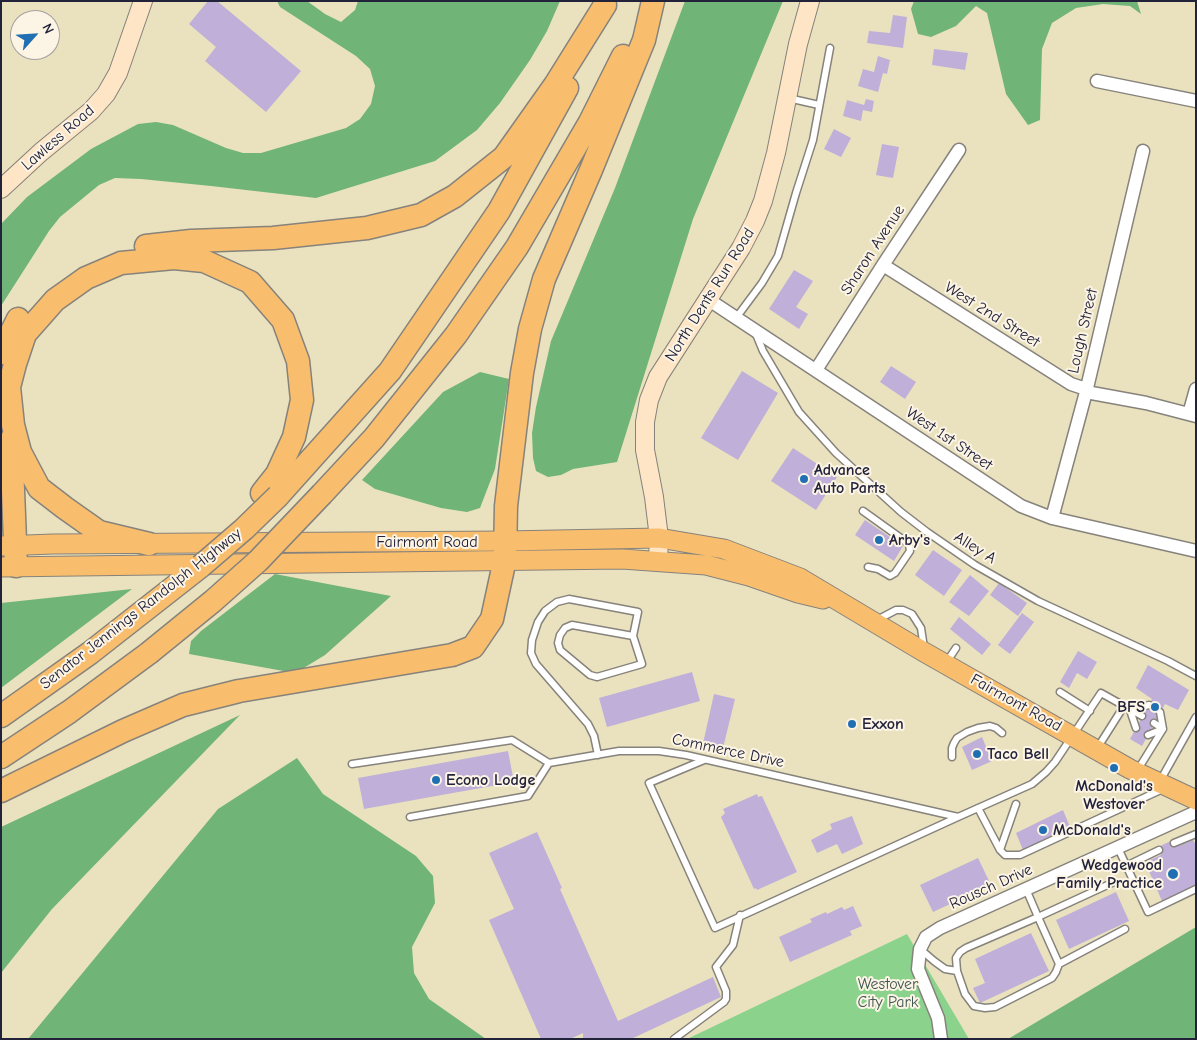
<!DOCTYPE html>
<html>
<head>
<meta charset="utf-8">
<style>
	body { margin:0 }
	#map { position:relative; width:1197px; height:1040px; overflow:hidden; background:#eae2be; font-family:"Comic Neue",sans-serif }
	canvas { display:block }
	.frame { position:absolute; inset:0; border:2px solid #22223b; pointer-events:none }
	.north { position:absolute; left:10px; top:10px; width:50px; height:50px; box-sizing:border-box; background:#fcf5e5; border:1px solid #a5a1a1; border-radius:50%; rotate:64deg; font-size:14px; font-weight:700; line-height:20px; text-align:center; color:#22223b }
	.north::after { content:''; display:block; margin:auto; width:18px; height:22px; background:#1f6fb2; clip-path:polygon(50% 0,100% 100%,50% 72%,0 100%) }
</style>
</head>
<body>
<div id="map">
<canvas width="1197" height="1040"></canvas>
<div class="frame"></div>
<div class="north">N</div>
</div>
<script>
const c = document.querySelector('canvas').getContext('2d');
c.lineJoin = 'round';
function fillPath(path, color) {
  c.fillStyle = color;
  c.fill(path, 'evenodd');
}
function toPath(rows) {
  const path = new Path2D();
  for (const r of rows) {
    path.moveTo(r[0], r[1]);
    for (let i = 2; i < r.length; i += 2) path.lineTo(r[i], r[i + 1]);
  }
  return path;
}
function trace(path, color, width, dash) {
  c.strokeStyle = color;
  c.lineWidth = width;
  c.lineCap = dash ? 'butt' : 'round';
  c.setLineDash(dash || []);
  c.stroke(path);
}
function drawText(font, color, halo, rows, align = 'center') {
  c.font = font + ' "Comic Neue",sans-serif';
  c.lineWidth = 4;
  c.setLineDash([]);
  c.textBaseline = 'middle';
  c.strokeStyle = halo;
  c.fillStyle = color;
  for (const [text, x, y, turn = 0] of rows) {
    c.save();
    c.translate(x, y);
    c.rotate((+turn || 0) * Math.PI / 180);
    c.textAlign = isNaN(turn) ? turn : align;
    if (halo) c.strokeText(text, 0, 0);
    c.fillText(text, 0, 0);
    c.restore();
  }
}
const green = toPath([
	[907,934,969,1039,687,1039]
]);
const forest = toPath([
	[277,1,307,1,325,14,341,22,355,10,358,1,560,1,547,31,530,60,500,103,477,130,435,161,316,198,211,186,141,179,115,178,99,185,60,217,49,231,1,306,2,223,27,197,91,149,138,124,156,122,173,125,226,148,243,153,261,153,346,128,360,119,371,104,375,86,370,69,356,56,325,36,280,7],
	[685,1,783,1,693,219,617,462,573,469,561,475,548,477,536,471,533,458,532,433,536,407,551,341,615,188],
	[914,1,1137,1,1141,14,1130,6,1103,4,1076,8,1052,23,1042,49,1040,120,1028,125,1006,94,987,13,976,6,956,26,931,37,918,34,911,9],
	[480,372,509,379,495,469,480,508,467,512,441,508,375,489,362,480,443,392],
	[275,574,391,596,325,655,302,669,289,672,189,654,191,641,201,631],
	[132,589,1,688,1,603],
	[240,715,52,909,1,973,1,827],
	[297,758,323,794,416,856,433,876,435,903,412,947,414,973,429,999,486,1039,28,1039,218,809],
	[1196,927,1196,1039,1008,1039]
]);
const building = toPath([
	[208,1,217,1,301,71,266,112,205,61,216,47,189,24],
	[893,15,907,17,903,48,867,43,869,31,890,33],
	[934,49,968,53,965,70,932,65],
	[878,56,890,60,887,74,883,73,878,92,858,86,863,69,874,72],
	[866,99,874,101,872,112,863,110,861,121,843,116,847,100,864,105],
	[834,129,851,138,841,157,824,149],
	[882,144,899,147,893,178,876,175],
	[794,270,813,281,796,307,808,314,799,329,769,309],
	[891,366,916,382,905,399,880,382],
	[742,371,778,393,738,460,701,438],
	[793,448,837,477,816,510,771,481],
	[865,520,903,546,894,561,855,535],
	[933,550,962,570,944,596,915,575],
	[970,575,989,591,969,616,949,602],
	[999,583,1027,603,1018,616,990,595],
	[1022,613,1034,622,1010,654,998,645],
	[959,617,991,644,982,655,950,629],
	[1078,651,1097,662,1087,679,1077,673,1069,688,1060,682],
	[1148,665,1189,690,1178,710,1165,704,1142,746,1130,739,1152,699,1136,688],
	[692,672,700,701,607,727,599,698],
	[714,694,735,699,722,752,702,748],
	[982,737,992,761,972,770,962,747],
	[508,751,514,782,364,809,358,778],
	[757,794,758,797,762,796,797,872,757,890,756,888,754,889,721,817,725,813,723,809],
	[1063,810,1070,827,1023,850,1016,833],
	[852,816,863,844,842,854,837,844,817,853,811,840,832,829,830,824],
	[537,832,562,888,560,889,618,1021,713,977,721,997,631,1039,583,1039,583,1033,570,1039,541,1039,489,920,514,909,489,853],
	[1173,840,1176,847,1193,840,1196,845,1196,885,1162,901,1145,862,1161,855,1158,847],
	[978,858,991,885,933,912,920,885],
	[1116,892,1129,921,1069,949,1056,920],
	[853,906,862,926,850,931,852,935,790,962,779,937,812,922,810,919,826,912,827,914,842,907,844,910],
	[1031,933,1049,971,980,1003,973,988,985,983,975,959]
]);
const lane = toPath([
	[788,98,819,105],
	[736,318,762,283,778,256,796,193,813,140,830,48],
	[756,334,763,351,799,412,836,453,901,512,927,532,975,565,1038,601,1168,661,1196,676],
	[863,511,909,544,910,551,895,573,890,576,878,569,868,567],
	[877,620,896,610,903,610,912,614,921,628,924,648],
	[946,663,956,648],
	[1060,692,1090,711],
	[1130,710,1136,728],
	[1130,710,1149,705],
	[1154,723,1163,729],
	[1148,735,1163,729],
	[1098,747,1124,706],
	[598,755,594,736,588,724,536,664,531,653,532,640,538,622,545,611,557,602,569,599,638,612,633,636,572,625,565,628,560,635,558,643,560,650,590,675,597,677,642,664,633,636],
	[952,757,952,748,954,743,957,738,967,732,978,728,990,726,996,728,1002,733],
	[704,760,649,783,715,928,958,817],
	[352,764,512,740,549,763,619,751,659,751,686,755,958,817,1032,784,1046,772,1055,762,1101,693,1142,716],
	[1137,771,1163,729,1160,712],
	[1160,781,1196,717],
	[978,808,1000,850,1005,855,1020,855,1165,788],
	[410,817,528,796,549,763],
	[1174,843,1196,834],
	[1118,848,1148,912,1196,889],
	[1000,850,1016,804],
	[1126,866,1159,850],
	[1026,889,1038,917,1059,964,1056,972,1052,978,995,1007,985,1008,974,1006,965,994,957,971,956,958,960,952,966,948,1038,917,1114,882],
	[920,949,934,961,945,969,957,971],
	[1059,964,1125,929],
	[674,1039,724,1002,726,999,726,991,716,967,733,945,740,915]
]);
const street = toPath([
	[1097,81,1196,101],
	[883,265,1071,384,1086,389],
	[709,300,1021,506,1052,518,1196,551],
	[816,370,883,265,959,150],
	[1086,392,1146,403,1196,416],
	[1189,414,1196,389],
	[1052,518,1086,392,1143,151],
	[941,1039,938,1018,918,969,920,949,926,937,940,928,1196,812]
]);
const secondary = toPath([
	[1,189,41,152,91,111,106,94,118,73,143,1],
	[658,560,659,538,654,497,645,450,645,422,649,400,658,377,741,248,755,221,763,201,776,153,798,44,810,1]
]);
const primary = toPath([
	[1,546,53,544,505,541,659,538,724,549,800,578,924,652,1130,769,1196,800],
	[1,567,622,559,706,565,749,576,798,593,823,599]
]);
const highway = toPath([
	[146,246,191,241,273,238,367,228,421,215,455,196,504,157,555,85,605,5],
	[1,353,18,319],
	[11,440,16,566],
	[322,494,374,438,456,335,517,247,590,122,623,56],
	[278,496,390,371,499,211,567,88],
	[149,544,99,532,65,508,39,488,20,452,13,425,9,387,15,364,25,334,55,300,86,278,121,263,174,258,204,261,250,282,283,320,298,361,302,400,294,437,277,474,262,493],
	[1,716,90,653,201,566],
	[1,757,69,712,149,653],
	[1,791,123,731,183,705,239,691,452,655,473,647,492,619,505,559,506,506,522,373,530,329,544,279,591,170,644,40,653,1]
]);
const highwayBridge = toPath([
	[201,566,244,529,278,496],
	[149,653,213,601,258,561,322,494]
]);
const markers = [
	[804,479,5,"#1f6fb2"],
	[879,540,5,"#1f6fb2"],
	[1155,707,5,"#1f6fb2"],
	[852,724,5,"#1f6fb2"],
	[977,754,5,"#1f6fb2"],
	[1114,768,5,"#1f6fb2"],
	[436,780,5,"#1f6fb2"],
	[1043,830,5,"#1f6fb2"],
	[1173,874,6,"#1f6fb2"]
];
const streetNames = [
	["Lawless Road",58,138,-41],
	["Sharon Avenue",873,250,-57],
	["North Dents Run Road",710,295,-58],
	["West 2nd Street",992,315,32],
	["Lough Street",1083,331,-77],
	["West 1st Street",949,439,34],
	["Fairmont Road",427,542],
	["Alley A",975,548,32],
	["Senator Jennings Randolph Highway",141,609,-38],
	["Fairmont Road",1016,703,29],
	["Commerce Drive",728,751,12],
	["Rousch Drive",991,887,-24]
];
const poiNames = [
	["Advance",814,470],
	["Auto Parts",814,488],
	["Arby's",889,540],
	["BFS",1145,707,"right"],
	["Exxon",862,724],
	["Taco Bell",987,754],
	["Econo Lodge",446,780],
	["McDonald's",1114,786,"center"],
	["Westover",1114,804,"center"],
	["McDonald's",1053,830],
	["Wedgewood",1162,865,"right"],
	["Family Practice",1162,883,"right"]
];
const parkNames = [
	["Westover",888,984],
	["City Park",888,1002]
];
fillPath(green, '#8bd28d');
fillPath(forest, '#70b478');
fillPath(building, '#bfafd9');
trace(lane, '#86827c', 9);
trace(street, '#86827c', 15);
trace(secondary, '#86827c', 20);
trace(primary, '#86827c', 21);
trace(highway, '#86827c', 25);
trace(lane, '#fff', 6);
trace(street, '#fff', 12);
trace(secondary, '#fde5c5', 18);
trace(primary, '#f9be6d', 19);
trace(highway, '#f9be6d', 22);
trace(highwayBridge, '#86827c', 25, []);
trace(highwayBridge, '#f9be6d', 22);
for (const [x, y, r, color] of markers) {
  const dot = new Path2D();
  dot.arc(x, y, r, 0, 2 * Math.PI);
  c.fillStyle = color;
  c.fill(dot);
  trace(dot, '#fcf5e5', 2);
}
drawText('16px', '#22223b', '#fcf5e5', streetNames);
drawText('bold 16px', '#22223b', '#fcf5e5', poiNames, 'left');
drawText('16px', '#425754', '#fcf5e5', parkNames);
</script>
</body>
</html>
